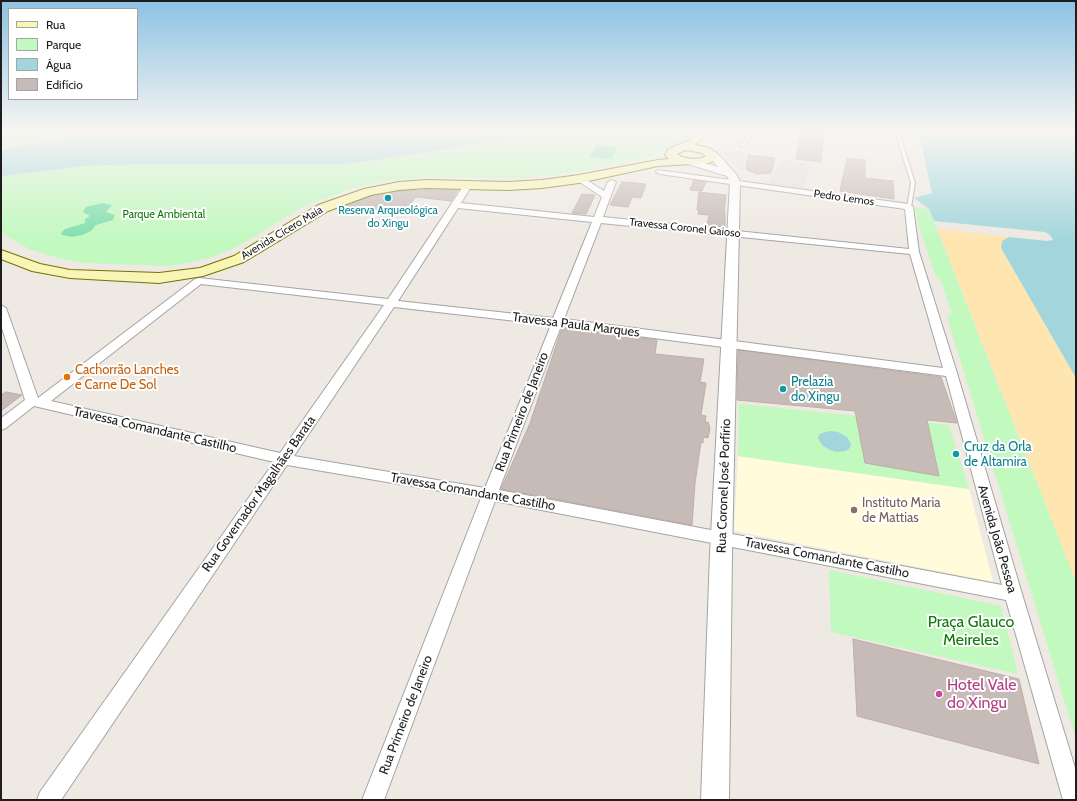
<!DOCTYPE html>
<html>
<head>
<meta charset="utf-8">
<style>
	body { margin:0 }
	#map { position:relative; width:1077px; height:801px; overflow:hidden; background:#eee9e2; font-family:Cabin,sans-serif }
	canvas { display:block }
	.frame { position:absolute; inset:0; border:2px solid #1d1d1d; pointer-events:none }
	.legend { position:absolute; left:8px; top:8px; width:130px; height:92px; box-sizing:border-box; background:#fff; border:1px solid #a5a5a5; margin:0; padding:5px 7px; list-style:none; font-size:12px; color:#1d1d1d }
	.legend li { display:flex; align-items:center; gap:8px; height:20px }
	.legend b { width:20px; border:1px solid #a5a5a5 }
</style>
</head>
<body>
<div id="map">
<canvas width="1077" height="801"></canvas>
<div class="frame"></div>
<ul class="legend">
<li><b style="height:5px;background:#f9f5b5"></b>Rua</li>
<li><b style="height:11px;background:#c1f9be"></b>Parque</li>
<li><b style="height:11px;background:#a2d6dc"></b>Água</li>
<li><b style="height:11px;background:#c6bbb6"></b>Edifício</li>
</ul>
</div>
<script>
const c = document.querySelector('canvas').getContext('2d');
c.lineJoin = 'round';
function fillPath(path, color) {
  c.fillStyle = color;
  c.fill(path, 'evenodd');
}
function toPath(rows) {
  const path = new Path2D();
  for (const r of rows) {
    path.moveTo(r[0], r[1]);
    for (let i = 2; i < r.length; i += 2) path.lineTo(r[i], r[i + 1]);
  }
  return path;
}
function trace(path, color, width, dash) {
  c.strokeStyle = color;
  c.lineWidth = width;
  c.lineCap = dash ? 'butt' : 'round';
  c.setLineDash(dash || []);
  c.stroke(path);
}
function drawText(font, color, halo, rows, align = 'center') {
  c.font = font + ' Cabin,sans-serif';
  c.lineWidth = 4;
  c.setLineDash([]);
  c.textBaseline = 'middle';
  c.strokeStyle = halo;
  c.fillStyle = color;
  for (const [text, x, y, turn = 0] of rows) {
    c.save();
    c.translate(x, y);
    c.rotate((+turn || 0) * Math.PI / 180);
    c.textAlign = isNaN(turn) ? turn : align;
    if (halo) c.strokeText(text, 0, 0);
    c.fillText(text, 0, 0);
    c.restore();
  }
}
const education = toPath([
	[738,456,969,489,993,582,734,531]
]);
const sand = toPath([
	[937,228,1009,237,1002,241,1001,248,1076,378,1076,582]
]);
const park = toPath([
	[31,130,259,130,51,141,1,150,1,137,29,134],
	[543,130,699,130,687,142,668,147,658,154,650,157,574,172,524,178,423,177,382,181,353,188,305,206,236,247,213,257,192,262,167,266,84,263,58,258,29,249,1,232,1,176,84,166,143,164,344,164,376,160,497,141],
	[913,207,929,209,1076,582,1076,739,947,317,952,313,940,278,935,275],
	[739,404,949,425,969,489,738,456],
	[829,570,1001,606,1018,674,831,632]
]);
const pitch = toPath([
	[597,145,618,147,611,159,590,157],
	[103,203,112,205,106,212,115,215,113,220,96,225,91,231,82,235,72,237,62,235,61,233,65,229,85,223,85,219,90,216,83,212,86,207]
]);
const parking = toPath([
	[735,151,749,153,744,163,747,164,743,173,721,152],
	[780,159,812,164,803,188,769,184]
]);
const water = toPath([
	[259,130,543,130,497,141,376,160,344,164,143,164,84,166,1,176,1,150,51,141],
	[918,130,1076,130,1076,378,1001,248,1002,241,1009,237,1047,241,1053,240,1050,235,1045,232,934,221,929,209,914,198,932,193],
	[830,431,838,432,847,437,851,444,849,449,845,451,837,452,830,450,822,445,818,438,819,435,822,433]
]);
const building = toPath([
	[801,130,824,130,821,162,796,159,801,130],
	[749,155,775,158,771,173,757,174,747,170,746,164,749,155],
	[847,158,865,160,865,178,893,181,894,199,840,191,847,158],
	[694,180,706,182,702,191,690,190,694,180],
	[622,182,646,184,641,198,632,197,628,207,610,205,622,182],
	[426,190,458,190,451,201,416,197,405,210,391,208,388,211,346,206,371,196,399,191,426,190],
	[699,192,726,195,724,213,725,213,725,227,707,225,709,215,698,214,699,210,697,210,699,192],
	[582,194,595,195,586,214,572,213,582,194],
	[562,328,657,340,655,354,704,359,700,382,706,383,701,415,706,416,705,422,708,422,710,428,708,438,703,437,703,443,701,442,695,483,692,525,501,489,530,423,562,328],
	[738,350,941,377,957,423,927,420,939,476,865,463,855,411,737,400,738,350],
	[6,392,22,395,1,411,1,395,6,392],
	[853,639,1019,679,1039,764,857,716,853,639]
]);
const service = toPath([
	[753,130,757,130,742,147,740,147,740,145,753,130],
	[893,130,897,130,899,132,915,183,911,207,909,208,907,207,911,183,895,132,893,130]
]);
const minor = toPath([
	[30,130,34,132,33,134,1,136,1,132,30,130],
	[657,170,909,204,913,207,919,252,957,373,1022,594,1076,771,1076,800,1063,800,1006,600,495,501,384,800,362,800,481,498,287,465,61,800,37,800,40,792,274,462,34,406,6,428,1,430,1,418,25,400,1,325,1,305,6,308,38,398,195,279,199,278,388,299,464,185,468,183,472,185,461,203,594,217,602,197,575,179,579,177,582,177,604,191,608,182,612,180,616,182,603,217,909,249,905,209,660,174,656,172,657,170],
	[458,208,592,222,553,318,398,301,458,208],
	[601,223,910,254,943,368,564,319,601,223],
	[201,284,384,305,280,453,51,401,201,284],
	[394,307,551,325,485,488,294,456,394,307],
	[561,326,946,376,1002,585,499,490,561,326]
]);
const tertiary = toPath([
	[712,151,716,152,736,174,740,182,732,554,729,800,701,800,710,554,730,182,727,176,688,164,687,162,692,159,718,167,707,154,712,151]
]);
const secondary = toPath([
	[700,130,710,130,695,145,709,148,718,154,716,159,709,163,658,166,579,183,542,188,508,190,426,188,399,190,371,195,328,211,244,262,203,276,159,283,70,278,32,271,1,259,1,250,40,264,70,270,159,273,200,268,234,256,318,205,364,189,399,182,426,180,508,182,542,180,579,175,658,160,669,159,665,155,668,149,690,140,700,130],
	[686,150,702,153,706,156,702,158,692,159,682,157,677,154,686,150]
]);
const markers = [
	[388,198,4,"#0f9aa8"],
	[67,377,4,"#e8710a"],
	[783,389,4,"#0f9aa8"],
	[956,454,4,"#0f9aa8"],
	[854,510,4,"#8d6e63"],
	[939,694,4,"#d1479c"]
];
const farStreetnames = [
	["Pedro Lemos",844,198,8],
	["Travessa Coronel Gaioso",685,228,6],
	["Avenida Cícero Maia",282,233,-31]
];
const farCulturenames = [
	["Reserva Arqueológica",388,211],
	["do Xingu",388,224]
];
const farParknames = [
	["Parque Ambiental",164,215]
];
const streetNames = [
	["Travessa Paula Marques",576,325,7],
	["Rua Primeiro de Janeiro",522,412,-69],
	["Travessa Comandante Castilho",155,430,13],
	["Rua Coronel José Porfírio",724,486,-88],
	["Travessa Comandante Castilho",473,492,10],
	["Rua Governador Magalhães Barata",259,494,-55],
	["Avenida João Pessoa",997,539,74],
	["Travessa Comandante Castilho",827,558,11],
	["Rua Primeiro de Janeiro",406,715,-69]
];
const foodNames = [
	["Cachorrão Lanches",75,370],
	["e Carne De Sol",75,385]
];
const cultureNames = [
	["Prelazia",791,382],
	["do Xingu",791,397],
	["Cruz da Orla",964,447],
	["de Altamira",964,462]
];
const educationNames = [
	["Instituto Maria",862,503],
	["de Mattias",862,518]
];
const nearParknames = [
	["Praça Glauco",971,622],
	["Meireles",971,640]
];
const nearHotelnames = [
	["Hotel Vale",947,685],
	["do Xingu",947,703]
];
fillPath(education, '#fffbdb');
fillPath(sand, '#ffe5b0');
fillPath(park, '#c1f9be');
fillPath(pitch, '#80deae');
fillPath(parking, '#e1e1e1');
fillPath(water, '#a2d6dc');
fillPath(building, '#c6bbb6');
trace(building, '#c0ada5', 1);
trace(service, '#a4a4a4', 2);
trace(minor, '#a4a4a4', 2);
trace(tertiary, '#a4a4a4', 2);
trace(secondary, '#737204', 2);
fillPath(service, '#fff');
fillPath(minor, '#fff');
fillPath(tertiary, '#fff');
fillPath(secondary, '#f9f5b5');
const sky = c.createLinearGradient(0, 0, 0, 242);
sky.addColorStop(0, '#8cc2e3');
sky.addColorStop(0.54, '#f7f5f2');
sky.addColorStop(1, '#f7f5f200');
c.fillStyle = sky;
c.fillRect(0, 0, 1077, 242);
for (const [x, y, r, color] of markers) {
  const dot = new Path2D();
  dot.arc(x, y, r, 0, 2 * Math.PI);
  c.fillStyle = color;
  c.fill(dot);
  trace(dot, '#fff', 1.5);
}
drawText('11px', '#1d1d1d', '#fff', farStreetnames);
drawText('11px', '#0d838f', '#fff', farCulturenames);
drawText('11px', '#0f7b0b', '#fff', farParknames);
drawText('13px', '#1d1d1d', '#fff', streetNames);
drawText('13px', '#c56008', '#fff', foodNames, 'left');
drawText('13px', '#0d838f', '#fff', cultureNames, 'left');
drawText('13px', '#785e54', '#fff', educationNames, 'left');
drawText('16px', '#0f7b0b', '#fff', nearParknames);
drawText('16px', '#b23c85', '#fff', nearHotelnames, 'left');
</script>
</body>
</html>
